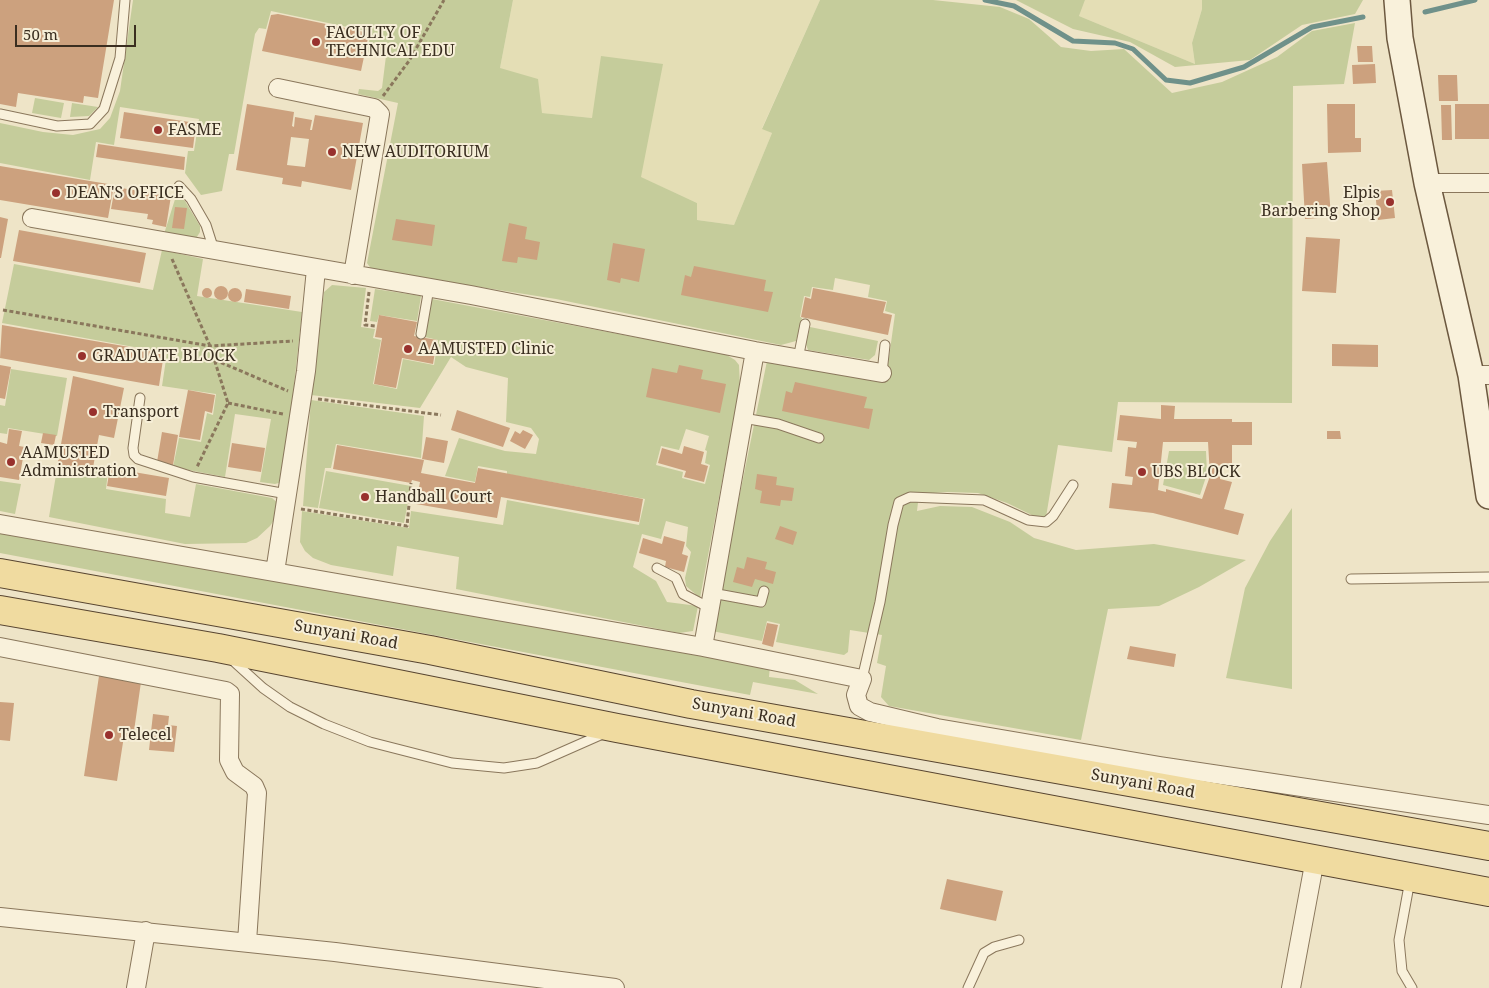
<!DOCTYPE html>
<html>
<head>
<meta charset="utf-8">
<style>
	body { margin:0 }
	#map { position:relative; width:1489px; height:988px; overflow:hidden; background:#eee4c7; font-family:"Noto Serif",serif }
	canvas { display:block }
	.scale { position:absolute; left:15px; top:25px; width:121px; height:22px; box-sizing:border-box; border:2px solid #3a2e20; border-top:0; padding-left:6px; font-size:15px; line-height:18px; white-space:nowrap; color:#3a2e20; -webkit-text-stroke:4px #f6eed7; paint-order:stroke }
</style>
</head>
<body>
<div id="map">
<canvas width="1489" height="988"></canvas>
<div class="scale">50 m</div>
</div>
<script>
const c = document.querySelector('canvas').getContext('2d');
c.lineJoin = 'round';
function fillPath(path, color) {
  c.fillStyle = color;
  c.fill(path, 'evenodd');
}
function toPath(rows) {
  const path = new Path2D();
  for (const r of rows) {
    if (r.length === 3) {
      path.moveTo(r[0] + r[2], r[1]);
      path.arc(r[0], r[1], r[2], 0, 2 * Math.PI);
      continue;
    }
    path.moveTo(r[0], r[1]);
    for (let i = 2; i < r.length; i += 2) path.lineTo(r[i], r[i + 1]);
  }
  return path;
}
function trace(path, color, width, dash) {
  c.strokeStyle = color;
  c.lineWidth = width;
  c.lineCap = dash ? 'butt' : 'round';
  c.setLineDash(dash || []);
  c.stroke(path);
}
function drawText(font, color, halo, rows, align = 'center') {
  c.font = font + ' "Noto Serif",serif';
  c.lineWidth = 4;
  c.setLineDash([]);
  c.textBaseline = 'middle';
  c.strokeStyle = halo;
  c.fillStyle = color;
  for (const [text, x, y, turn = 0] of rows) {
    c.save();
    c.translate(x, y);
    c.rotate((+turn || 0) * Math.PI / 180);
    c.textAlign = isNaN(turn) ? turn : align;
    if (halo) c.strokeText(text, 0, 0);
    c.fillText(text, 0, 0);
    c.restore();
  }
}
const farmland = toPath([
	[513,0,820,0,762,128,772,133,734,225,697,220,697,203,640,177,592,118,541,113,500,68],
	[1085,0,1202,0,1202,9,1192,43,1195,64,1079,16]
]);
const green = toPath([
	[133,0,513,0,500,68,538,79,542,113,592,118,601,56,663,64,641,177,697,203,697,220,734,225,772,133,762,129,820,0,933,0,1000,7,1029,19,1061,47,1091,51,1124,49,1172,93,1222,82,1277,57,1312,31,1355,23,1344,84,1293,86,1292,403,1118,402,1112,452,1058,445,1046,517,1036,517,1007,503,978,493,947,492,919,494,917,511,940,506,972,507,1010,522,1034,538,1076,550,1154,544,1246,560,1199,587,1159,606,1108,609,1081,740,889,706,881,697,886,666,877,663,882,635,850,630,848,652,844,655,776,642,780,624,767,621,762,641,712,631,767,361,886,379,895,314,885,311,887,301,868,297,870,285,835,278,833,290,812,287,810,297,804,296,800,317,802,318,796,341,781,345,556,299,372,270,367,263,398,103,358,94,359,89,378,91,382,88,386,56,367,52,371,32,271,11,266,29,259,28,255,34,234,154,229,154,222,191,201,195,185,173,188,151,194,151,199,119,120,107,114,145,96,142,90,180,0,163,0,123,43,132,73,135,100,129,110,118,120,91],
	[1016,0,1085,0,1079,16,1195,64,1192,43,1202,9,1202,0,1363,0,1355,14,1302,25,1250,60,1175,67,1130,42,1073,29],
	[35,98,64,103,61,118,32,113],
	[72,103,98,107,89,116,70,117],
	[177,193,185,201,200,226,200,232,195,240,164,234],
	[162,250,203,259,197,296,302,312,284,478,282,482,275,484,260,482,271,419,235,414,225,477,173,467,179,438,201,442,207,413,213,415,216,394,162,386,167,353,2,323,14,264,153,290],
	[332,285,366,288,361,327,375,329,373,338,381,340,373,384,397,389,403,359,434,365,438,340,425,337,432,299,725,354,735,360,739,365,740,386,700,598,686,586,685,578,691,552,686,546,688,527,666,521,661,539,642,534,633,567,656,581,667,602,698,606,693,631,679,633,456,589,459,557,397,546,393,576,331,565,313,558,305,551,300,542,302,511,409,528,411,511,503,525,507,500,639,525,645,499,507,474,507,471,478,466,475,482,445,476,459,438,505,451,536,454,539,439,531,428,506,422,508,378,466,367,451,357,420,408,311,395,324,292],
	[686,429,709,436,705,450,707,451,705,463,710,465,705,484,682,478,683,472,656,465,661,446,679,450],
	[375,289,421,296,417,321,379,315,377,322,370,321],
	[810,327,878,341,875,355,869,360,808,350,806,344],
	[11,369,67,378,57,436,8,428,7,434,0,433,0,405,5,406],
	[311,400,424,416,421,458,336,444,331,468,325,468,318,508,303,506],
	[1169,451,1206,451,1207,474,1200,495,1163,485],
	[57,469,93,477,95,469,108,471,106,489,166,499,165,513,190,517,196,484,272,498,279,504,276,517,270,526,257,538,246,543,185,544,49,517],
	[326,471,411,486,404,523,319,508],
	[0,481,21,484,15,514,0,511],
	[1292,508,1292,689,1226,678,1245,588,1270,541],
	[0,530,770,665,769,677,795,680,818,694,753,682,750,695,0,553]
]);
const stream = toPath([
	[985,0,1014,6,1073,41,1115,43,1133,49,1166,80,1190,83,1244,67,1312,27,1363,17],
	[1425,12,1475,0]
]);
const building = toPath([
	[0,0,114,0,98,98,84,96,83,103,18,93,16,107,0,104],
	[278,14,369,33,361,71,262,51,271,15],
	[1357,46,1372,46,1373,62,1358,62],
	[1375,64,1376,83,1353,84,1352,65],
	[1438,75,1457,75,1458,101,1439,101],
	[247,104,294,112,292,126,294,127,295,117,312,120,310,130,312,130,315,115,363,123,351,190,302,181,301,187,282,184,283,178,236,170],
	[291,137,309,139,305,167,287,165],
	[1327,104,1355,104,1355,138,1361,138,1361,152,1328,153],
	[1455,104,1489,104,1489,139,1455,139],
	[1441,105,1451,105,1452,140,1442,140],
	[124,112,196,123,193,148,120,138],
	[98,144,185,157,184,170,96,157],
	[1327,162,1331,217,1305,219,1302,164],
	[0,166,114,185,108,218,0,200],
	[115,187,171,196,166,227,152,224,153,220,147,219,148,214,111,209],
	[1392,190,1395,218,1378,220,1375,191],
	[175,207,187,208,184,229,172,228],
	[0,217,8,219,1,258,0,258],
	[396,219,435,225,432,246,392,240],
	[509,223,527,227,525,239,540,242,537,260,518,257,517,263,502,261],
	[19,230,146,253,140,283,13,261],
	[1306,237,1340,239,1336,293,1302,291],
	[613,243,645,249,639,282,621,278,620,283,607,280],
	[694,266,766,280,764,291,773,292,768,312,681,295,685,275,691,277],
	[221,293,7],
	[813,288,886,302,883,313,892,315,888,335,801,317,805,297,811,299],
	[235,295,7],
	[207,293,5],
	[246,289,291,296,289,309,244,302],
	[379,315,417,322,414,336,437,340,433,364,402,358,396,388,374,384,382,338,375,337],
	[2,325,164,353,159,386,0,358],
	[1332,344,1378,345,1378,367,1332,366],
	[0,365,11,367,5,399,0,398],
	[679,365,703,370,701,379,726,384,720,413,646,397,652,368,677,373],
	[73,376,124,388,114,438,99,435,92,473,57,467],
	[795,382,867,397,864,408,873,409,869,429,782,411,786,391,792,393],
	[188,390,215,395,212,413,205,411,200,440,179,437],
	[1161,405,1175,406,1174,419,1232,419,1232,422,1252,422,1252,445,1232,445,1232,468,1220,468,1220,479,1232,482,1224,509,1244,514,1238,535,1153,513,1109,508,1112,483,1132,485,1133,477,1125,476,1128,447,1136,448,1137,442,1117,440,1120,415,1161,419],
	[1163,442,1208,442,1210,476,1202,499,1166,489,1166,492,1158,490],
	[457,410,510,428,503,447,451,430],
	[9,429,22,431,19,446,25,447,19,480,0,477,0,442,7,444],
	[523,430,533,435,525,449,510,441,515,431,520,434],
	[1327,431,1340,431,1341,439,1327,439],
	[162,432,178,435,173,465,157,462],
	[43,433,56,435,54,445,41,443],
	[426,437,448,441,444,463,422,459],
	[232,443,265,448,261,472,228,467],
	[337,445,424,460,421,473,475,483,478,468,643,499,639,522,501,497,497,518,416,504,420,482,412,480,411,483,333,469],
	[684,446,704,452,701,464,708,466,704,482,684,477,686,471,658,463,662,448,682,454],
	[110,468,169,478,166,496,107,486],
	[757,474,777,477,776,485,794,488,792,501,781,500,780,506,760,503,762,491,755,489],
	[780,526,797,532,793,545,775,539],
	[664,536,685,542,682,554,688,556,684,572,665,567,666,561,639,553,643,538,662,544],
	[747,557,767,562,765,569,776,572,773,584,755,579,752,587,733,582,737,567,744,569],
	[767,623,778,625,773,647,762,644],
	[1130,646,1176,654,1174,667,1127,659],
	[99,676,141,682,133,738,124,736,117,781,84,776],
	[0,702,14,703,10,741,0,740],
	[153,714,169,716,168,725,177,726,174,752,149,750],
	[947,879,1003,891,996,921,940,909]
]);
const path = toPath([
	[383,96,409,61,444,0],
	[172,259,210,346,228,403,197,467],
	[369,292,365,325,375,326],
	[3,310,210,346,293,341],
	[215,360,288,391],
	[318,399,441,415],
	[228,403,283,414],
	[301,509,407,526,411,483]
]);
const lane = toPath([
	[0,114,57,126,90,124,104,109,120,58,125,0],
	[179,186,191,199,206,225,214,250],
	[421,334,429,288],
	[798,359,805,324],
	[882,373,885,345],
	[140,398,133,448,134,455,138,459,193,477,287,494],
	[743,418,778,424,819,438],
	[657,568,676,578,683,594,710,608],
	[1351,579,1489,577],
	[712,593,761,602,764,591],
	[230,658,263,688,290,707,324,724,370,742,452,763,504,768,537,763,605,733],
	[862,679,880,602,893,525,899,502,910,497,984,500,1028,520,1046,522,1053,516,1073,485],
	[1410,880,1399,940,1402,971,1412,988],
	[968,988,984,953,994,947,1019,940]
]);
const street = toPath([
	[278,88,374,108,380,114,353,275],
	[1427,183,1489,183],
	[32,218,471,295,755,351,882,373],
	[1471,375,1489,375],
	[0,524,703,647,862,679,856,695,859,706,870,712,937,728,1160,766,1489,815],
	[275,572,306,371,316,269],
	[0,647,226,691,230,694,229,760,235,772,254,786,257,793,247,942],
	[703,647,755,351],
	[0,917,335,952,615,988],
	[136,988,146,931],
	[1291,988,1315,859]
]);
const secondary = toPath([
	[1397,0,1400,38,1427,183,1471,375,1489,496]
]);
const primary = toPath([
	[0,573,430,650,691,704,1489,846],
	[0,610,218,648,617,728,1489,892]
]);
const markers = [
	[316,42,5,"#98312d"],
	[158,130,5,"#98312d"],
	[332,152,5,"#98312d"],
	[56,193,5,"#98312d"],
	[1390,202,5,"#98312d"],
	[408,349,5,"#98312d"],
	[82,356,5,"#98312d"],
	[93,412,5,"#98312d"],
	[11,462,5,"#98312d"],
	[1142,472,5,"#98312d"],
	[365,497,5,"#98312d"],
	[109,735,5,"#98312d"]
];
const poiNames = [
	["FACULTY OF",326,33],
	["TECHNICAL EDU",326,51],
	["FASME",168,130],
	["NEW AUDITORIUM",342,152],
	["DEAN'S OFFICE",66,193],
	["Elpis",1380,193,"right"],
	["Barbering Shop",1380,211,"right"],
	["AAMUSTED Clinic",418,349],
	["GRADUATE BLOCK",92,356],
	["Transport",103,412],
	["AAMUSTED",21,453],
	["Administration",21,471],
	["UBS BLOCK",1152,472],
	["Handball Court",375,497],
	["Telecel",119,735]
];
const streetNames = [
	["Sunyani Road",346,635,10],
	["Sunyani Road",744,713,10],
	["Sunyani Road",1143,784,10]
];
fillPath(farmland, '#e4deb5');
fillPath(green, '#c5cc9b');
trace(stream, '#6f918a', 5);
fillPath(building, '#cca17e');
trace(lane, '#8a775c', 11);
trace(street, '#8a775c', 20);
trace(secondary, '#6c583f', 28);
trace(primary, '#584530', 30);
trace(path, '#8a775c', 3, [4, 2.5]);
trace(lane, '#f9f1db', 9);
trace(street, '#f9f1db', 18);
trace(secondary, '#f9f1db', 25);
trace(primary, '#f0dba0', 28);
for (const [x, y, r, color] of markers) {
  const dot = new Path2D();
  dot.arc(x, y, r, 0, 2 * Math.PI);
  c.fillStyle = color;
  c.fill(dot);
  trace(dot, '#f6eed7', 2);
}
drawText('16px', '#3a2e20', '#f6eed7', poiNames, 'left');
drawText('16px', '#3a2e20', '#f6eed7', streetNames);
</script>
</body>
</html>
